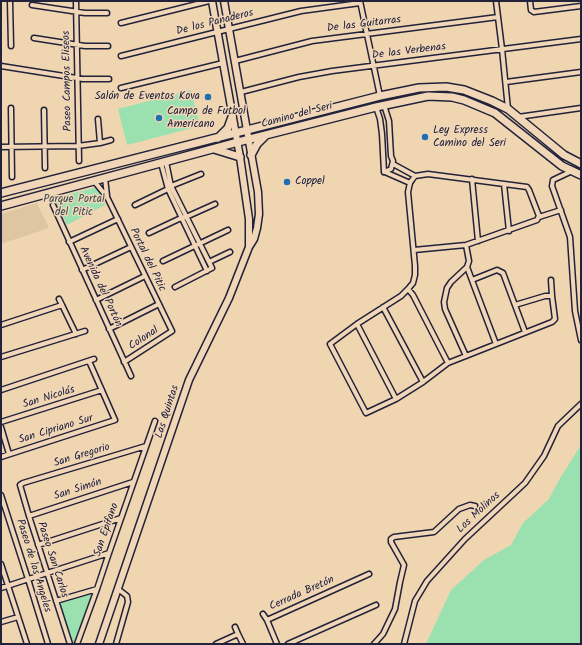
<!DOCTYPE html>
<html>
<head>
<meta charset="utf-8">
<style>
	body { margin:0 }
	#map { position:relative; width:582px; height:645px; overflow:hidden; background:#efd5b0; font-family:Kalam,sans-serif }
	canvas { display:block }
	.frame { position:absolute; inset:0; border:2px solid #22223b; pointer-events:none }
</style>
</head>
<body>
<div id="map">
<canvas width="582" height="645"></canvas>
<div class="frame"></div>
</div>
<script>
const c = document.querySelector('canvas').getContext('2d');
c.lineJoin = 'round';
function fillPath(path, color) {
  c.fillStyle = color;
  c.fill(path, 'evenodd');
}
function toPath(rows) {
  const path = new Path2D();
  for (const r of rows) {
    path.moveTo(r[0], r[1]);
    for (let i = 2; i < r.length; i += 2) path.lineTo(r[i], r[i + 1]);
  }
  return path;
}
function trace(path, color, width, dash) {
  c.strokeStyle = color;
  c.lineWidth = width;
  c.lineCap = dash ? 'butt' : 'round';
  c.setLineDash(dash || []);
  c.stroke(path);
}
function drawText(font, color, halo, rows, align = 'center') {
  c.font = font + ' Kalam,sans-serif';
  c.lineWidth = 3;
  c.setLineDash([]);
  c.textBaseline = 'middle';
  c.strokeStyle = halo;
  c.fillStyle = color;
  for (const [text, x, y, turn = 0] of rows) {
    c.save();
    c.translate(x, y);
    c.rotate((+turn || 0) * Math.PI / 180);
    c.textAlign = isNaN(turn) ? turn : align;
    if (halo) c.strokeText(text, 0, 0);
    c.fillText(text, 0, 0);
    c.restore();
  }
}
const built = toPath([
	[37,203,49,228,1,244,1,214]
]);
const green = toPath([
	[191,90,200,126,127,145,118,109],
	[98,187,105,205,67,225,54,198],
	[581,445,581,644,426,644,451,590,484,560,511,545,523,523,549,499,559,480],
	[95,591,76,644,73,644,58,603]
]);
const street = toPath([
	[10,1,11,46],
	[76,1,79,161],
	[360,1,380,96],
	[496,1,502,49,508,109],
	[530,1,531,10,534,12,581,6],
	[32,5,85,13,107,13],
	[121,23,209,1],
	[34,38,85,46,108,46],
	[121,56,301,11,360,3],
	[235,61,312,41,498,17],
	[1,66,83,79,109,79],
	[506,82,581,72],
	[121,88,223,63],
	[241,92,299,77,332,71,581,39],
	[384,105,389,121,391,156,393,161,391,169,384,172],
	[376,107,380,119,382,134,384,172],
	[11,108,12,177],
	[44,110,45,168],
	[518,117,581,108],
	[98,119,100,143],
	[1,147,78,146,100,143,111,140],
	[166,162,171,186,212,268,175,287],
	[161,163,168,189,207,271],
	[393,164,415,176],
	[572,171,553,180,552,186,570,237,575,311,581,340],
	[385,172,410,183],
	[105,178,107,196],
	[472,179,478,241],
	[94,181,107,197,172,331,124,362],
	[504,184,509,231],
	[53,205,131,376],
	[135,205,168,189,171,186,201,174],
	[539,217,561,210],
	[149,233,181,218,186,217,215,204],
	[69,242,118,219],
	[466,245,469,261,467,267,451,282,447,288,444,302,445,309,466,356],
	[414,250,466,245,537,220,539,216,529,190,527,187,428,174,415,176,412,180,410,183,408,192,415,266,415,275,413,283,408,289,401,296,357,324,330,344,366,413,396,399,423,382,448,363,552,322,555,319,552,296,551,280],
	[163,261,228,230],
	[209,262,230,252],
	[467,267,496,344],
	[82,270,131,247],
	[472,280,497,270,503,273,525,332],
	[408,289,413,295,448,363],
	[59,299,62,305],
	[96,300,145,276],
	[515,305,545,296,552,296],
	[383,307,423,382],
	[357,324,396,399],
	[1,325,62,305,76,334],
	[109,329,159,304],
	[1,357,85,331],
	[1,390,94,359],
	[1,422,102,390],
	[1,427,9,454],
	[1,457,115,420,89,361],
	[1,495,28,579,48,644],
	[29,516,133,482],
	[38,545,121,518],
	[1,564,27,644],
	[1,588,109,553],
	[56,601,97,589],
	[263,614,267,620],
	[1,622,18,617],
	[235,627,238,634],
	[70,644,29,516,20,485,23,483,146,446],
	[77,644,97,589,109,553,155,421],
	[116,644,128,602,127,596,118,589],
	[216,644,238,634,243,644],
	[277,644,267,620,369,574],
	[288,644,376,605],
	[374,644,383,634,395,609,400,582,404,565,391,542,391,539,394,537,434,532,459,509,470,505,475,506],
	[404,644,415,601,427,581,465,539,525,483,544,456,558,426,581,404]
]);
const secondary = toPath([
	[212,1,240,157,249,219,249,246],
	[99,644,189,380,229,298,249,247,254,239,257,228,259,214,258,192,224,1]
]);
const primary = toPath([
	[218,138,228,128,232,117],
	[214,149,240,157],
	[251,155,257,144,265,136],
	[1,193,380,96,419,88,446,87,464,90,492,101,508,109,564,155,581,164],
	[1,206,238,142,376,107,428,96,452,97,464,100,495,113,562,166,581,175]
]);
const markers = [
	[208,97,4,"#1f6fb2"],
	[159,118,4,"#1f6fb2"],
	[425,137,4,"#1f6fb2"],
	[287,182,4,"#1f6fb2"]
];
const streetNames = [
	["De los Panaderos",215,23,-14],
	["De las Guitarras",364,25,-7],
	["De las Verbenas",409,52,-7],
	["Paseo Campos Eliseos",68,81,-91],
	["Camino del Seri",297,116,-15],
	["Portal del Pitic",147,260,64],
	["Avenida del Portón",100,287,65],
	["Colonal",144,339,-33],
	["San Nicolás",49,398,-17],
	["Las Quintas",168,412,-72],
	["San Cipriano Sur",56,430,-17],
	["San Gregorio",82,456,-17],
	["San Simón",78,490,-18],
	["Los Molinos",479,513,-43],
	["San Epifano",107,530,-71],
	["Paseo San Carlos",52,560,72],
	["Paseo de los Angeles",33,566,73],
	["Cerrada Bretón",302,594,-24]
];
const poiNames = [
	["Salón de Eventos Kova",200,97,"right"],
	["Campo de Futbol",167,112],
	["Americano",167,125],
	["Ley Express",433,131],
	["Camino del Seri",433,144],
	["Coppel",295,182]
];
const parkNames = [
	["Parque Portal",74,200],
	["del Pitic",74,213]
];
fillPath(built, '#dec6a3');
fillPath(green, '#9ae1af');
trace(street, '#22223b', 7);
trace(secondary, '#22223b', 9);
trace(primary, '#22223b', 10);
trace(street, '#f1d7b8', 4);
trace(secondary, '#f1d7b8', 6);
trace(primary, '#f1d7b8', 7);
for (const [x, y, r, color] of markers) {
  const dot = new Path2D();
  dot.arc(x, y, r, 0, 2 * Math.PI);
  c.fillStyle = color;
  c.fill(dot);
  trace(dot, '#f1d7b8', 1.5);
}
drawText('11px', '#22223b', '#f1d7b8', streetNames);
drawText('11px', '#22223b', '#f1d7b8', poiNames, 'left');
drawText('11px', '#3a4852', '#f1d7b8', parkNames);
</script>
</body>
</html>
